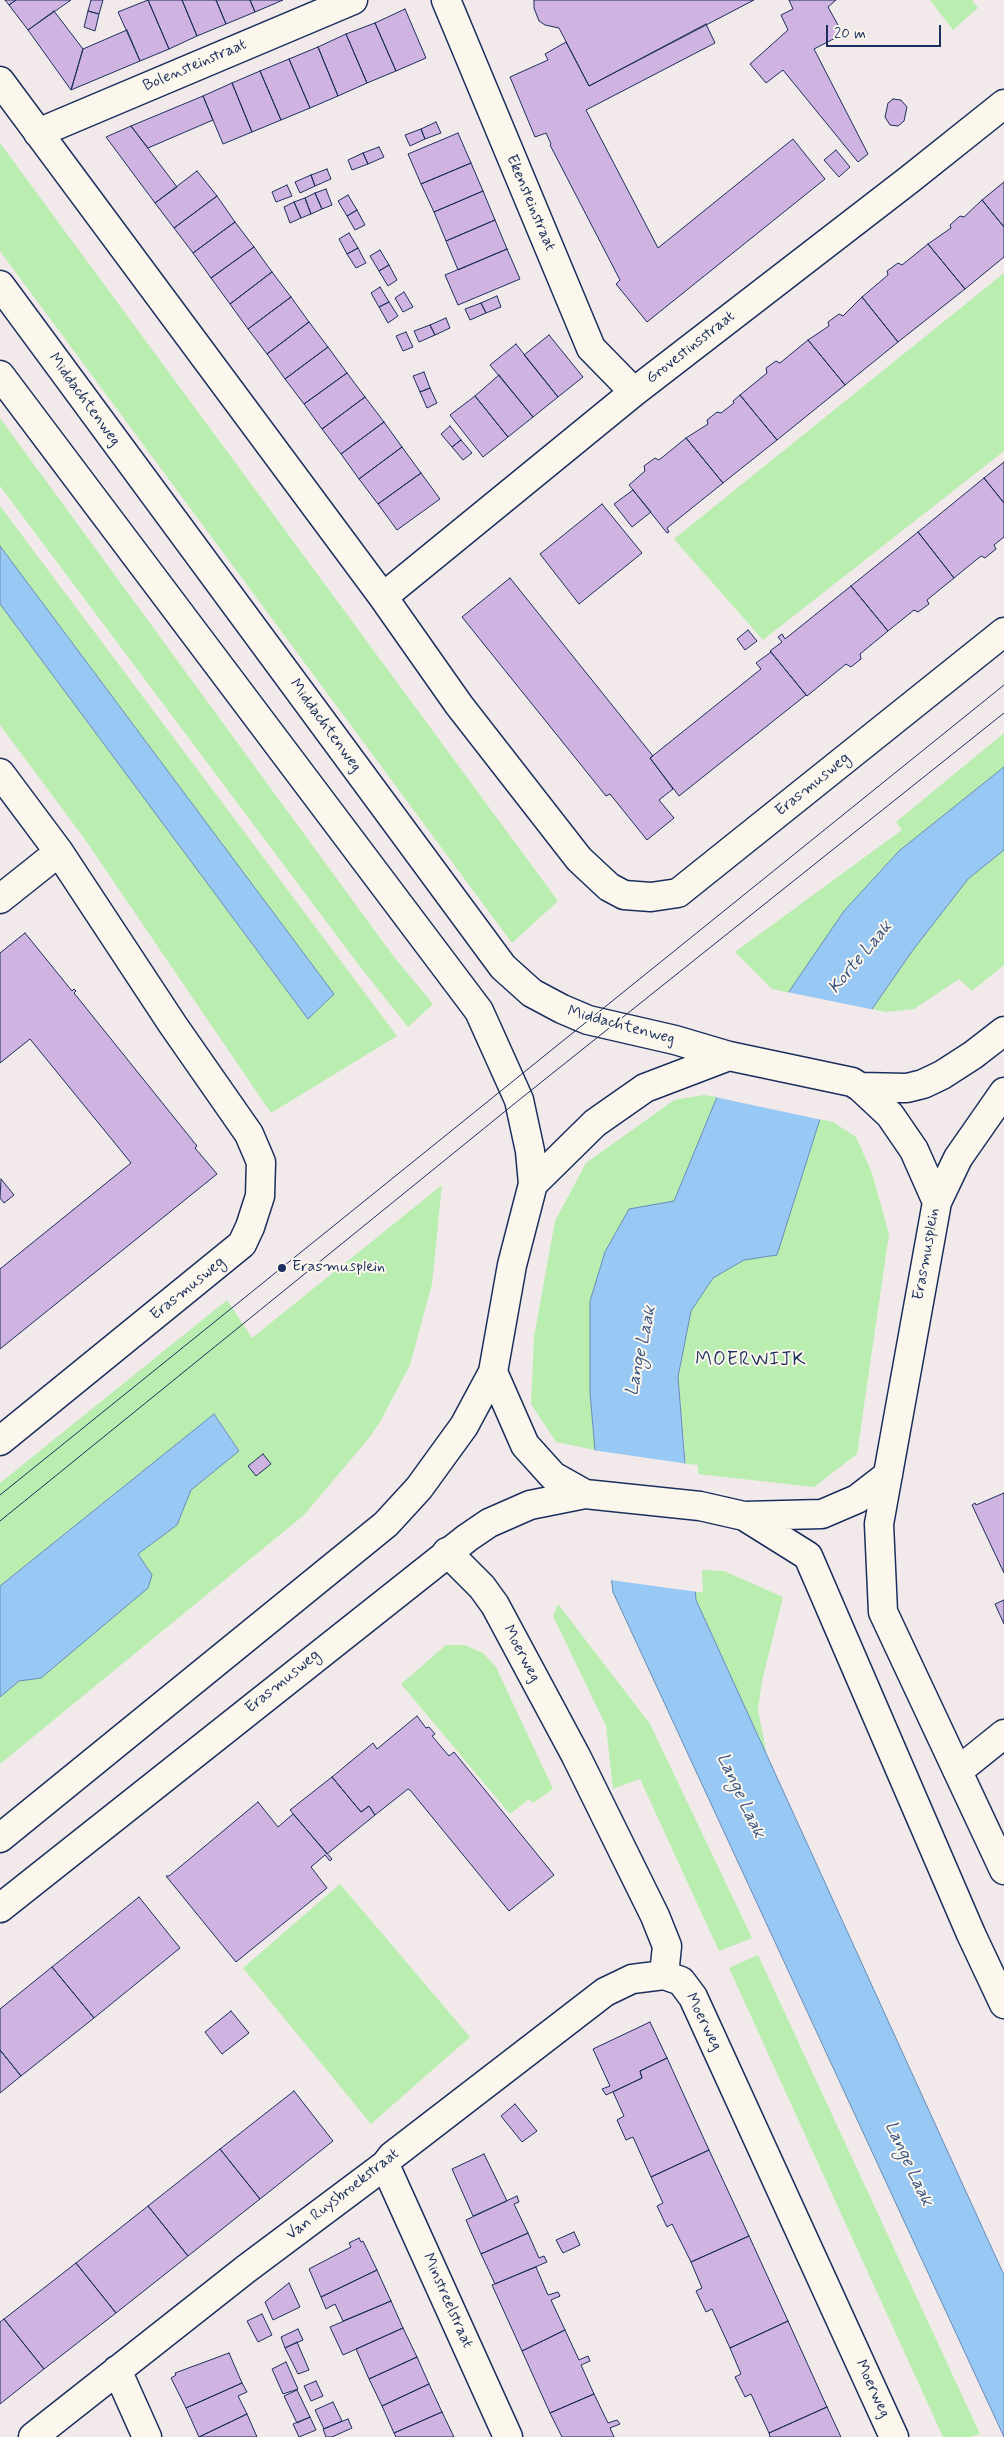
<!DOCTYPE html>
<html>
<head>
<meta charset="utf-8">
<style>
	body { margin:0 }
	#map { position:relative; width:1004px; height:2437px; overflow:hidden; background:#f2e9ea; font-family:Mynerve,sans-serif }
	canvas { display:block }
	.scale { position:absolute; left:826px; top:25px; width:115px; height:22px; box-sizing:border-box; border:2px solid #1b2f5e; border-top:0; padding-left:6px; font-size:15px; line-height:18px; white-space:nowrap; color:#1b2f5e; -webkit-text-stroke:4px #fbf7ec; paint-order:stroke }
</style>
</head>
<body>
<div id="map">
<canvas width="1004" height="2437"></canvas>
<div class="scale">20 m</div>
</div>
<script>
const c = document.querySelector('canvas').getContext('2d');
c.lineJoin = 'round';
function fillPath(path, color) {
  c.fillStyle = color;
  c.fill(path, 'evenodd');
}
function toPath(rows) {
  const path = new Path2D();
  for (const r of rows) {
    path.moveTo(r[0], r[1]);
    for (let i = 2; i < r.length; i += 2) path.lineTo(r[i], r[i + 1]);
  }
  return path;
}
function trace(path, color, width, dash) {
  c.strokeStyle = color;
  c.lineWidth = width;
  c.lineCap = dash ? 'butt' : 'round';
  c.setLineDash(dash || []);
  c.stroke(path);
}
function drawText(font, color, halo, rows, align = 'center') {
  c.font = font + ' Mynerve,sans-serif';
  c.lineWidth = 4;
  c.setLineDash([]);
  c.textBaseline = 'middle';
  c.strokeStyle = halo;
  c.fillStyle = color;
  for (const [text, x, y, turn = 0] of rows) {
    c.save();
    c.translate(x, y);
    c.rotate((+turn || 0) * Math.PI / 180);
    c.textAlign = isNaN(turn) ? turn : align;
    if (halo) c.strokeText(text, 0, 0);
    c.fillText(text, 0, 0);
    c.restore();
  }
}
const green = toPath([
	[930,0,972,0,978,8,953,30],
	[0,143,558,901,512,943,0,251],
	[1004,273,1004,451,763,640,674,539],
	[0,418,394,957,433,1004,408,1027,358,964,0,486],
	[0,506,397,1036,271,1113,84,838,0,725,0,604,308,1019,333,993,0,546],
	[1004,733,1004,767,899,851,844,911,790,993,772,989,735,952,902,830,896,822],
	[1004,850,1004,965,972,991,959,979,914,1009,885,1012,872,1009,913,950,968,879],
	[704,1095,717,1097,674,1201,629,1209,605,1252,590,1301,590,1393,595,1450,556,1442,531,1404,534,1337,555,1221,586,1163,674,1100],
	[820,1119,833,1122,856,1137,872,1173,889,1234,857,1454,814,1487,698,1474,698,1465,686,1464,678,1377,691,1311,713,1278,744,1260,777,1255],
	[442,1185,432,1284,410,1365,380,1422,369,1438,304,1515,0,1764,0,1697,19,1681,41,1678,152,1575,138,1554,177,1525,191,1490,239,1450,214,1414,0,1586,0,1483,227,1300,252,1338],
	[702,1570,724,1571,783,1597,762,1681,758,1710,767,1756,696,1600,696,1592,703,1592],
	[558,1604,650,1724,752,1938,719,1951,640,1779,613,1789,606,1726,553,1616],
	[446,1645,465,1645,483,1653,496,1667,553,1789,533,1803,529,1799,510,1814,401,1684],
	[340,1884,470,2037,371,2124,243,1968],
	[758,1955,980,2434,971,2437,943,2437,729,1968]
]);
const water = toPath([
	[0,546,334,994,308,1019,0,604,0,546],
	[1004,767,1004,850,968,879,913,950,872,1009,820,1119,777,1255,744,1260,713,1278,691,1311,678,1377,696,1600,1004,2275,1004,2437,613,1592,595,1450,590,1393,590,1301,605,1252,629,1209,674,1201,717,1097,844,911,899,851,1004,767],
	[214,1414,239,1451,191,1490,177,1525,138,1554,152,1575,148,1588,41,1678,19,1681,0,1697,0,1586,214,1414]
]);
const pier = toPath([
	[787,992,875,1010,822,1120,715,1097],
	[592,1450,689,1464,698,1592,610,1580]
]);
const building = toPath([
	[5,0,16,0,9,5,5,0],
	[16,0,71,0,28,30,9,5,16,0],
	[91,0,103,0,99,14,88,11,91,0],
	[148,0,182,0,197,36,169,49,148,0],
	[148,0,169,49,140,61,118,12,148,0],
	[182,0,216,0,226,24,197,36,182,0],
	[216,0,250,0,255,12,226,24,216,0],
	[250,0,283,0,255,12,250,0],
	[534,0,754,0,589,86,559,28,545,25,539,21,534,8,534,0],
	[789,0,836,0,828,7,843,34,814,49,868,154,858,162,783,70,766,83,750,64,788,30,781,15,793,9,789,0],
	[405,9,426,58,396,71,375,23,405,9],
	[54,11,83,49,71,90,28,30,54,11],
	[88,11,99,14,95,31,84,27,88,11],
	[375,23,396,71,367,83,346,34,375,23],
	[706,24,715,43,586,110,658,248,793,139,825,179,647,322,616,284,620,280,550,145,551,144,546,133,535,137,510,77,548,60,545,54,566,42,589,86,706,24],
	[127,30,140,61,71,90,83,49,127,30],
	[346,34,367,83,338,96,318,47,346,34],
	[318,47,338,96,310,108,289,59,318,47],
	[289,59,310,108,281,120,260,71,289,59],
	[260,71,281,120,252,132,232,83,260,71],
	[232,83,252,132,223,144,203,96,232,83],
	[203,96,213,120,148,148,131,126,203,96],
	[893,99,901,100,907,107,904,121,898,126,890,125,885,117,888,103,893,99],
	[436,122,441,133,425,139,421,129,436,122],
	[131,126,177,187,155,203,106,137,131,126],
	[421,129,425,139,410,146,405,135,421,129],
	[458,133,471,163,421,184,408,154,458,133],
	[379,147,384,157,368,164,363,153,379,147],
	[836,150,850,167,839,177,824,160,836,150],
	[363,153,368,164,352,170,348,160,363,153],
	[471,163,483,191,434,212,421,184,471,163],
	[327,169,331,179,315,186,311,175,327,169],
	[197,171,217,196,174,228,155,203,197,171],
	[311,175,315,186,300,193,295,182,311,175],
	[1004,182,1004,227,982,200,1004,182],
	[287,185,292,196,276,202,272,192,287,185],
	[326,189,332,205,322,209,315,193,326,189],
	[483,191,495,220,446,241,434,212,483,191],
	[315,193,322,209,311,214,305,198,315,193],
	[348,195,357,210,347,216,338,201,348,195],
	[217,196,235,222,193,253,174,228,217,196],
	[305,198,311,214,301,218,294,202,305,198],
	[982,200,1004,227,1004,257,965,289,928,244,951,228,950,225,960,216,964,217,982,200],
	[294,202,301,218,290,223,284,207,294,202],
	[357,210,365,225,355,230,347,216,357,210],
	[495,220,507,249,458,270,446,241,495,220],
	[235,222,254,247,211,278,193,253,235,222],
	[349,233,358,248,347,254,339,239,349,233],
	[928,244,965,289,898,342,862,297,888,275,887,271,898,263,902,265,928,244],
	[254,247,272,272,230,304,211,278,254,247],
	[358,248,366,263,356,268,347,254,358,248],
	[507,249,520,279,458,305,445,275,507,249],
	[380,250,389,265,379,271,370,256,380,250],
	[389,265,397,280,388,286,379,271,389,265],
	[272,272,291,297,248,329,230,304,272,272],
	[380,287,389,302,379,307,371,293,380,287],
	[404,292,413,307,403,312,395,298,404,292],
	[497,296,501,307,486,313,481,303,497,296],
	[291,297,309,322,267,354,248,329,291,297],
	[862,297,898,342,845,385,808,340,829,326,828,322,839,314,843,316,862,297],
	[389,302,398,316,388,323,379,307,389,302],
	[481,303,486,313,470,320,465,309,481,303],
	[446,318,450,328,435,335,430,325,446,318],
	[309,322,328,347,285,379,267,354,309,322],
	[430,325,435,335,419,342,414,331,430,325],
	[406,332,413,347,403,351,396,336,406,332],
	[549,335,583,377,558,397,524,355,549,335],
	[808,340,845,385,777,440,740,395,767,373,766,368,776,361,780,363,808,340],
	[516,344,558,397,533,417,490,365,516,344],
	[328,347,347,373,304,404,285,379,328,347],
	[424,372,430,388,420,392,413,376,424,372],
	[347,373,365,397,322,429,304,404,347,373],
	[499,375,533,417,508,437,475,396,499,375],
	[430,388,437,403,427,408,420,392,430,388],
	[740,395,777,440,723,483,686,438,708,424,707,420,717,412,721,413,734,403,733,401,740,395],
	[475,396,508,437,483,457,450,415,475,396],
	[365,397,384,422,341,454,322,429,365,397],
	[384,422,402,447,359,479,341,454,384,422],
	[450,426,461,440,452,447,441,434,450,426],
	[686,438,723,483,667,528,669,532,667,533,629,485,645,471,644,466,655,458,659,460,686,438],
	[461,440,472,453,463,460,452,447,461,440],
	[402,447,421,473,378,504,359,479,402,447],
	[1004,462,1004,503,984,478,1004,462],
	[421,473,440,499,397,530,378,504,421,473],
	[984,478,1004,503,1004,537,994,545,996,549,985,558,981,556,954,578,918,532,984,478],
	[633,490,651,512,632,527,614,504,633,490],
	[602,504,642,553,579,604,540,554,602,504],
	[918,532,954,578,927,600,929,604,918,612,914,610,888,631,851,586,918,532],
	[510,578,653,756,650,758,673,789,659,800,674,818,647,840,610,794,606,796,462,617,510,578],
	[851,586,888,631,860,654,861,659,851,667,846,664,807,696,770,651,782,642,778,637,782,634,785,639,851,586],
	[748,630,757,641,745,650,737,639,748,630],
	[771,652,806,695,679,796,650,758,761,669,756,663,771,652],
	[25,933,72,991,74,989,76,991,74,993,197,1146,195,1148,217,1174,0,1349,0,1269,131,1163,30,1039,0,1063,0,953,25,933],
	[1,1179,14,1195,4,1203,0,1198,1,1179],
	[263,1454,271,1464,256,1476,248,1466,263,1454],
	[1004,1493,1004,1573,972,1505,975,1503,976,1505,1004,1493],
	[1004,1600,1004,1624,995,1604,1004,1600],
	[417,1716,426,1728,429,1727,435,1734,432,1736,449,1756,454,1752,554,1875,509,1911,410,1790,408,1789,375,1815,369,1806,361,1812,332,1777,373,1743,377,1749,417,1716],
	[332,1777,361,1812,369,1806,375,1815,327,1854,290,1810,332,1777],
	[258,1802,278,1827,293,1814,332,1859,330,1861,325,1855,311,1867,327,1888,236,1962,166,1876,169,1876,258,1802],
	[139,1897,180,1948,94,2018,52,1967,139,1897],
	[52,1967,94,2018,21,2076,0,2050,0,2009,52,1967],
	[231,2011,249,2033,222,2054,205,2032,231,2011],
	[650,2022,667,2058,640,2071,642,2078,606,2095,602,2089,610,2086,593,2049,650,2022],
	[0,2050,21,2076,0,2093,0,2050],
	[667,2058,709,2150,651,2177,633,2137,626,2140,617,2120,624,2116,613,2092,642,2078,640,2071,667,2058],
	[294,2091,333,2141,260,2199,220,2149,294,2091],
	[515,2104,537,2131,522,2142,501,2116,515,2104],
	[220,2149,260,2199,188,2256,148,2206,220,2149],
	[709,2150,749,2236,691,2262,672,2224,667,2227,657,2206,663,2203,651,2177,709,2150],
	[484,2154,507,2201,473,2216,452,2169,484,2154],
	[517,2196,519,2202,514,2204,528,2233,481,2254,466,2220,517,2196],
	[148,2206,188,2256,116,2313,76,2263,148,2206],
	[574,2232,580,2245,563,2253,556,2240,574,2232],
	[528,2233,539,2258,544,2256,547,2262,495,2284,481,2254,528,2233],
	[749,2236,788,2321,730,2348,712,2309,706,2312,696,2291,702,2288,691,2262,749,2236],
	[359,2238,361,2242,363,2241,377,2270,321,2297,309,2269,351,2247,349,2243,359,2238],
	[76,2263,116,2313,44,2369,4,2319,76,2263],
	[536,2267,548,2295,558,2292,560,2296,551,2300,565,2330,522,2351,492,2285,536,2267],
	[377,2270,391,2301,343,2321,335,2304,326,2309,321,2297,377,2270],
	[289,2283,300,2307,273,2320,265,2302,289,2283],
	[391,2301,403,2328,343,2355,330,2327,391,2301],
	[262,2314,272,2335,258,2342,247,2321,262,2314],
	[4,2319,44,2369,0,2404,0,2322,4,2319],
	[788,2321,827,2407,769,2433,751,2394,745,2397,735,2377,741,2374,730,2348,788,2321],
	[403,2328,417,2357,369,2379,356,2349,403,2328],
	[298,2329,303,2340,285,2348,281,2337,298,2329],
	[565,2330,579,2360,588,2356,590,2361,581,2365,594,2394,550,2413,522,2351,565,2330],
	[297,2342,309,2370,298,2374,285,2348,297,2342],
	[229,2353,242,2383,186,2408,171,2378,176,2375,175,2373,229,2353],
	[417,2357,429,2384,382,2406,369,2379,417,2357],
	[286,2362,298,2389,283,2394,272,2369,286,2362],
	[316,2381,323,2396,311,2401,304,2386,316,2381],
	[242,2383,247,2392,238,2396,247,2414,199,2437,186,2408,242,2383],
	[429,2384,442,2412,394,2433,382,2406,429,2384],
	[297,2390,310,2417,297,2423,284,2396,297,2390],
	[594,2394,608,2423,617,2420,620,2424,610,2428,614,2437,562,2437,550,2413,594,2394],
	[333,2402,342,2421,324,2429,315,2410,333,2402],
	[827,2407,841,2437,770,2437,769,2433,827,2407],
	[442,2412,454,2437,396,2437,394,2433,442,2412],
	[247,2414,257,2437,199,2437,247,2414],
	[310,2417,316,2430,299,2437,293,2424,310,2417],
	[348,2419,352,2428,332,2437,326,2437,323,2429,348,2419]
]);
const minor = toPath([
	[446,0,591,348,634,392],
	[0,81,383,597,459,705,579,859,609,887,624,895,651,897,678,893,1004,632],
	[38,133,353,0],
	[383,597,634,392,910,179,1004,104],
	[0,773,59,852,173,1025,249,1134,261,1162,260,1196,250,1227,242,1244,0,1441],
	[0,899,59,852],
	[447,1552,482,1587,495,1605,576,1756,655,1916,667,1946,664,1975],
	[958,1771,1004,1734],
	[385,2165,508,2437],
	[117,2370,147,2437],
	[33,2437,246,2269,385,2165,392,2156,605,1992,632,1979,664,1975,681,1981,693,1997,894,2437]
]);
const major = toPath([
	[0,285,503,967,532,993,562,1009,588,1020,675,1040,729,1056,852,1082,860,1087,890,1115,914,1150,937,1202,879,1524,883,1612,1004,1870],
	[0,375,479,1011,519,1100,530,1151,533,1184],
	[729,1056,645,1088,595,1123,533,1184,512,1265,493,1372,525,1445,553,1476,585,1494,700,1506,744,1516,822,1514,857,1499,888,1475],
	[860,1087,907,1088,923,1084,942,1075,973,1055,1004,1031],
	[937,1202,958,1158,1004,1092],
	[744,1516,808,1556,971,1934,1004,2004],
	[0,1838,386,1524,419,1488,464,1426,493,1372],
	[0,1908,467,1538,489,1523,530,1505,585,1494]
]);
const tram = toPath([
	[0,1495,1004,685],
	[0,1521,519,1100,1004,713]
]);
const markers = [
	[282,1268,5,"#1b2f5e"]
];
const streetNames = [
	["Bolensteinstraat",195,66,-23],
	["Ekensteinstraat",530,203,67],
	["Grovestinsstraat",691,348,-38],
	["Middachtenweg",84,400,54],
	["Middachtenweg",325,726,54],
	["Erasmusweg",813,785,-39],
	["Middachtenweg",621,1026,15],
	["Erasmusplein",927,1254,-80],
	["Erasmusweg",188,1289,-39],
	["Moerweg",521,1654,62],
	["Erasmusweg",283,1682,-39],
	["Moerweg",703,2022,63],
	["Van Ruysbroekstraat",343,2195,-38],
	["Minstreelstraat",447,2301,66],
	["Moerweg",872,2389,65]
];
const poiNames = [
	["Erasmusplein",292,1268]
];
const waterNames = [
	["Korte Laak",861,958,-50],
	["Lange Laak",642,1351,-78],
	["Lange Laak",740,1796,65],
	["Lange Laak",908,2164,65]
];
const quarterNames = [
	["MOERWIJK",751,1361]
];
fillPath(green, '#b9eeb0');
fillPath(water, '#98c8f4');
trace(water, '#668bb8', 1);
fillPath(pier, '#f2e9ea');
fillPath(building, '#cfb3e0');
trace(building, '#1b2f5e', 1);
trace(minor, '#1b2f5e', 31);
trace(major, '#1b2f5e', 31);
trace(minor, '#fbf7ec', 28);
trace(major, '#fbf7ec', 28);
trace(tram, '#1b2f5e', 1);
for (const [x, y, r, color] of markers) {
  const dot = new Path2D();
  dot.arc(x, y, r, 0, 2 * Math.PI);
  c.fillStyle = color;
  c.fill(dot);
  trace(dot, '#fbf7ec', 2);
}
drawText('16px', '#1b2f5e', '#fbf7ec', streetNames);
drawText('16px', '#1b2f5e', '#fbf7ec', poiNames, 'left');
drawText('italic 18px', '#3a5584', '#fbf7ec', waterNames);
c.letterSpacing = '1px';
drawText('19px', '#1b2f5e', '#fbf7ec', quarterNames);
c.letterSpacing = '0px';
</script>
</body>
</html>
